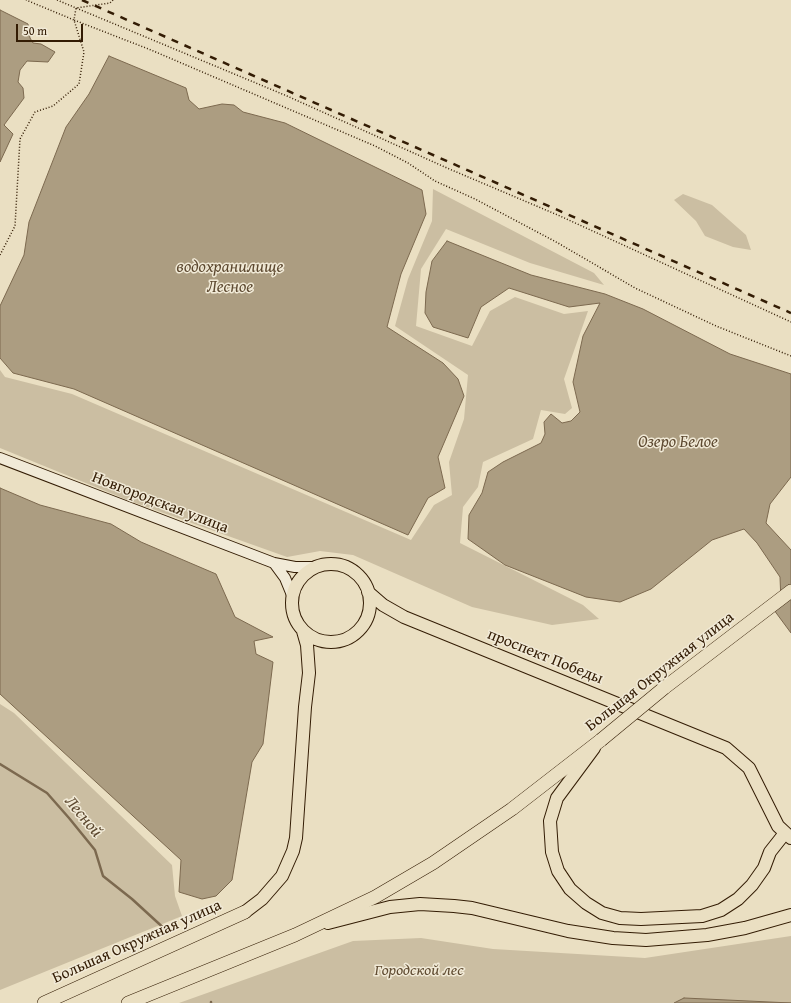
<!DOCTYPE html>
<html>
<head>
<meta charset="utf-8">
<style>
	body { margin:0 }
	#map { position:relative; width:791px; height:1003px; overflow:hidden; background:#eadfc2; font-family:"Gentium Book Plus",serif }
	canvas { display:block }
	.scale { position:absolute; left:16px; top:24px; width:67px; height:18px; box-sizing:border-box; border:2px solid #331c04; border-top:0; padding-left:5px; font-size:12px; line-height:14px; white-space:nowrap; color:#331c04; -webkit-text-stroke:3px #f1ead7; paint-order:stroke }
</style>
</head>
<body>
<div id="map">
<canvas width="791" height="1003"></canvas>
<div class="scale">50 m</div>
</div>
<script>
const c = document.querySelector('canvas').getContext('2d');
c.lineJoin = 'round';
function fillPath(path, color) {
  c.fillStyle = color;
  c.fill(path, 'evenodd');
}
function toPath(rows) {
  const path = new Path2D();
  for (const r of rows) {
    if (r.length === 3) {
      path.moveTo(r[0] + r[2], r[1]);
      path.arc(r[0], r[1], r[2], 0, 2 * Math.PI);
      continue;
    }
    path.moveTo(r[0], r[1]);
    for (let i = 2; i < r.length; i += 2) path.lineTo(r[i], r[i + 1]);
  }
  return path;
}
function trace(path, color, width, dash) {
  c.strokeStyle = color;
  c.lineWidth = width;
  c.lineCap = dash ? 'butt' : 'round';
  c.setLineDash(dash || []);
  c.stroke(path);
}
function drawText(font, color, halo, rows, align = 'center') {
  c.font = font + ' "Gentium Book Plus",serif';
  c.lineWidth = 3;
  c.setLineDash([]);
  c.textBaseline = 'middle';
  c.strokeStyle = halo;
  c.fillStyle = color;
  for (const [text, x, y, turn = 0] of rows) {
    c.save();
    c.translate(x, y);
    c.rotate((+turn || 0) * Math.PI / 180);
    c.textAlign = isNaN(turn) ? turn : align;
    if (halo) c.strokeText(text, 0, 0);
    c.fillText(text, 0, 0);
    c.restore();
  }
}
const green = toPath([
	[433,189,594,273,604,285,530,263,446,229,421,269,416,326,472,346,490,311,515,297,564,314,588,311,564,379,572,408,565,414,541,410,533,439,483,462,478,487,463,507,460,543,583,605,599,619,552,625,472,607,353,555,320,551,287,557,130,501,0,448,0,370,5,377,72,394,411,540,434,505,452,495,449,462,464,419,468,375,395,326,408,279,432,221],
	[683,194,712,205,746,235,751,250,733,247,705,236,696,221,674,200],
	[0,704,14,713,172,865,175,896,182,916,0,990],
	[791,936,791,1003,179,1003,353,941,421,938,493,949,645,958]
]);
const water = toPath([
	[0,10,28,24,30,38,33,43,41,44,55,52,48,62,27,61,20,70,18,82,23,88,24,98,4,125,13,134,0,162,0,10],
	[109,56,186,88,189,100,199,109,222,104,234,105,243,112,285,123,422,190,426,214,401,274,387,327,443,363,458,379,464,396,438,457,445,488,428,498,408,535,74,389,13,373,0,358,0,306,24,255,29,222,66,127,89,94,109,56],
	[447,241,531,275,605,294,643,309,730,354,791,374,791,477,770,504,766,523,791,550,791,633,774,610,781,602,780,577,757,543,744,529,712,540,651,589,620,602,586,597,505,565,468,539,469,515,482,493,488,472,503,462,541,443,545,434,544,422,551,414,562,423,571,421,580,412,573,382,583,336,600,303,569,307,509,288,481,307,468,338,433,327,425,313,426,292,432,261,447,241],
	[0,488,40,505,111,524,141,542,216,574,235,617,273,637,254,641,256,654,273,662,263,744,252,762,232,880,216,896,202,899,179,892,181,860,0,694,0,488],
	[684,998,791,1003,674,1003,684,998]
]);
const stream = toPath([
	[0,764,47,793,69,818,95,850,103,876,132,899,168,932],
	[211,1002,211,1003]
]);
const path = toPath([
	[57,0,287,96,447,168,560,216,791,322],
	[113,0,110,3,76,8,74,20,151,50,375,146,408,163,435,181,475,199,558,243,635,288,716,326,791,356],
	[0,255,15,226,20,139,35,112,53,106,79,84,84,52,74,20,26,0]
]);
const secondary = toPath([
	[0,458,274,563,295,567,317,567],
	[274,563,285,578,292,595]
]);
const primary = toPath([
	[331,603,39],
	[368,592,383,605,404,617,726,748,749,768,778,826,791,838],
	[594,748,557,798,550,821,552,852,558,871,570,889,586,903,602,913,620,918,641,919,702,916,721,910,738,899,752,885,764,868,770,852,785,833],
	[245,912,262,899,282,876,293,851,296,838,305,707,309,673,307,645,303,631],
	[328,923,390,907,420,904,454,906,472,908,568,931,613,938,646,940,707,935,745,928,791,915]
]);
const highway = toPath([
	[664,688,791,591],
	[44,1003,245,912],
	[128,1003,295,935,375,897,433,863,512,809,601,740]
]);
const rail = toPath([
	[82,0,791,313]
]);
const highwayBridge = toPath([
	[601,740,664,688]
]);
const streetNames = [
	["Новгородская улица",160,503,21],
	["проспект Победы",545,657,22],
	["Большая Окружная улица",660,672,-38],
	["Большая Окружная улица",137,942,-24]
];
const parkNames = [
	["Городской лес",419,971]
];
const waterNames = [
	["водохранилище",230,268],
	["Лесное",230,288],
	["Озеро Белое",678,443],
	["Лесной",83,817,50]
];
fillPath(green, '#cbbea2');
fillPath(water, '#ac9d81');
trace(water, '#7c694f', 1);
trace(stream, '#7c694f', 2.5);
trace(secondary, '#331c04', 12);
trace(primary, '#331c04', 14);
trace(highway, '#331c04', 14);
trace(path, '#331c04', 1.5, [1, 2]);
trace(secondary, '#f1ead7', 10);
trace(primary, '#eadfc2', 12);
trace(highway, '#eadfc2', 13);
trace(rail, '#331c04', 2.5, [7, 7]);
trace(highwayBridge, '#331c04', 14, []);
trace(highwayBridge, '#eadfc2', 13);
drawText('16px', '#331c04', '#f1ead7', streetNames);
drawText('italic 16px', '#614d33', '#f1ead7', parkNames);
drawText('italic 17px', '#5d4930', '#f1ead7', waterNames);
</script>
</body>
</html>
